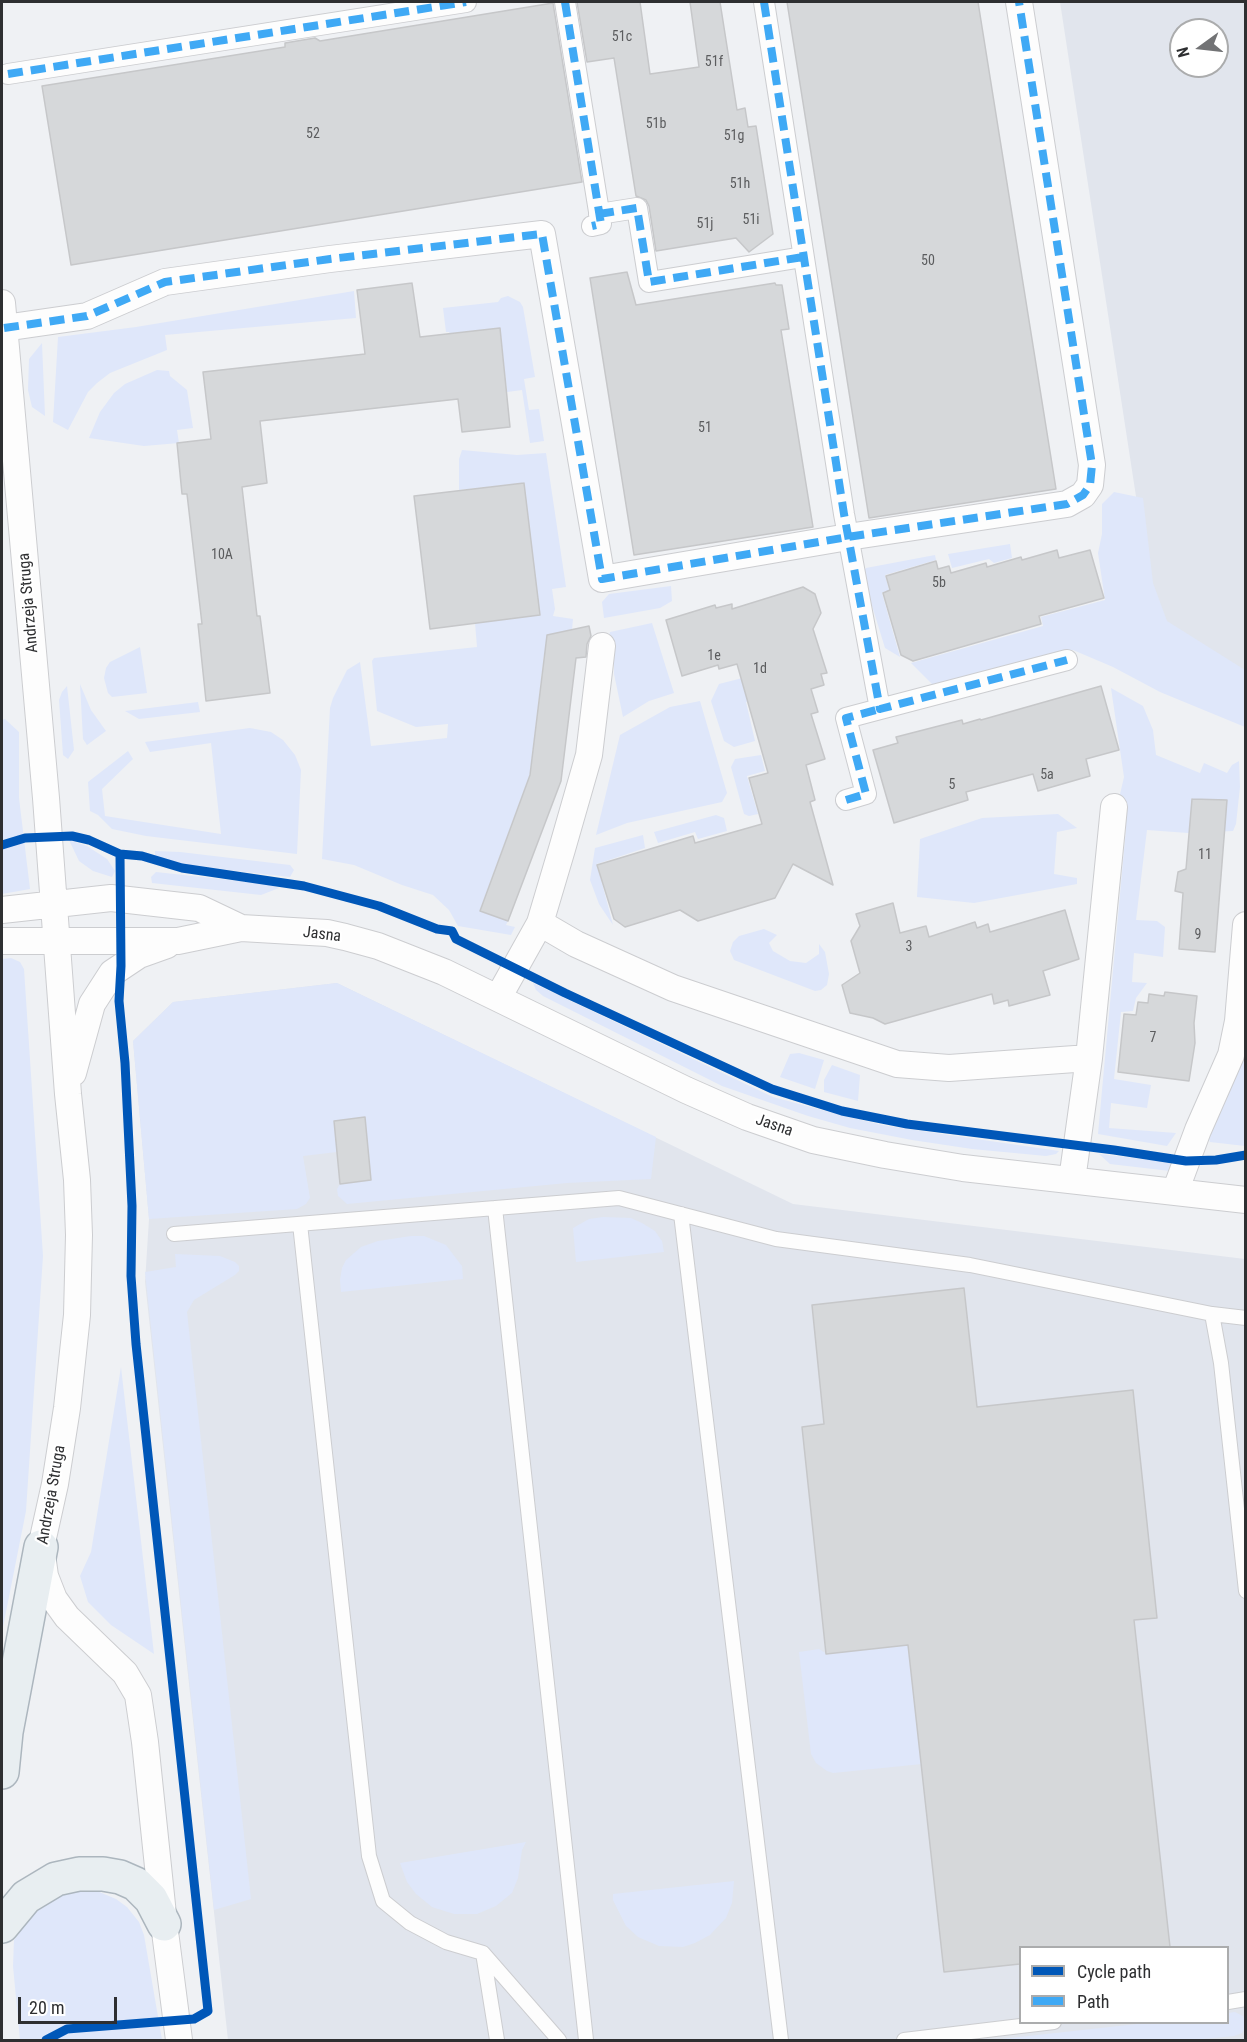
<!DOCTYPE html>
<html>
<head>
<meta charset="utf-8">
<style>
	body { margin:0 }
	#map { position:relative; width:1247px; height:2042px; overflow:hidden; background:#eff1f4; font-family:"Roboto Condensed",sans-serif }
	canvas { display:block }
	.frame { position:absolute; inset:0; border:3px solid #2e2f31; pointer-events:none }
	.legend { position:absolute; left:1019px; top:1946px; width:210px; height:78px; box-sizing:border-box; background:#fff; border:2px solid #abacad; margin:0; padding:8px 10px; list-style:none; font-size:18px; color:#2e2f31 }
	.legend li { display:flex; align-items:center; gap:12px; height:30px }
	.legend b { width:30px; border:2px solid #abacad }
	.north { position:absolute; left:1169px; top:18px; width:60px; height:60px; box-sizing:border-box; background:#fff; border:2px solid #abacad; border-radius:50%; rotate:255deg; font-size:16px; font-weight:700; line-height:24px; text-align:center; color:#2e2f31 }
	.north::after { content:''; display:block; margin:auto; width:21px; height:27px; background:#727375; clip-path:polygon(50% 0,100% 100%,50% 72%,0 100%) }
	.scale { position:absolute; left:18px; top:1997px; width:99px; height:27px; box-sizing:border-box; border:3px solid #2e2f31; border-top:0; padding-left:8px; font-size:18px; line-height:21px; white-space:nowrap; color:#2e2f31; -webkit-text-stroke:4px #fff; paint-order:stroke }
</style>
</head>
<body>
<div id="map">
<canvas width="1247" height="2042"></canvas>
<div class="frame"></div>
<ul class="legend">
<li><b style="height:8px;background:#0057b8"></b>Cycle path</li>
<li><b style="height:8px;background:#3fa9f5"></b>Path</li>
</ul>
<div class="north">N</div>
<div class="scale">20 m</div>
</div>
<script>
const c = document.querySelector('canvas').getContext('2d');
c.lineJoin = 'round';
function fillPath(path, color) {
  c.fillStyle = color;
  c.fill(path, 'evenodd');
}
function toPath(rows) {
  const path = new Path2D();
  for (const r of rows) {
    path.moveTo(r[0], r[1]);
    for (let i = 2; i < r.length; i += 2) path.lineTo(r[i], r[i + 1]);
  }
  return path;
}
function trace(path, color, width, dash) {
  c.strokeStyle = color;
  c.lineWidth = width;
  c.lineCap = dash ? 'butt' : 'round';
  c.setLineDash(dash || []);
  c.stroke(path);
}
function drawText(font, color, halo, rows, align = 'center') {
  c.font = font + ' "Roboto Condensed",sans-serif';
  c.lineWidth = 4.5;
  c.setLineDash([]);
  c.textBaseline = 'middle';
  c.strokeStyle = halo;
  c.fillStyle = color;
  for (const [text, x, y, turn = 0] of rows) {
    c.save();
    c.translate(x, y);
    c.rotate((+turn || 0) * Math.PI / 180);
    c.textAlign = isNaN(turn) ? turn : align;
    if (halo) c.strokeText(text, 0, 0);
    c.fillText(text, 0, 0);
    c.restore();
  }
}
const built = toPath([
	[1060,2,1245,2,1245,701,1163,672],
	[1181,30,1217,30,1217,66,1181,66],
	[337,983,793,1204,1245,1259,1245,2040,228,2040,145,1282,149,1219,133,1041,173,1002],
	[1020,1948,1228,1948,1228,2022,1020,2022]
]);
const green = toPath([
	[354,291,356,318,165,335,167,350,110,373,97,383,88,392,68,430,53,422,58,337,136,327],
	[508,296,520,302,523,307,535,377,524,379,529,410,539,409,544,441,530,443,522,390,507,392,500,328,450,334,449,332,446,332,443,308,498,302,501,298],
	[42,343,45,416,32,407,28,390,29,359],
	[157,370,169,371,170,376,187,390,193,428,177,430,179,443,144,446,89,438,100,412,114,393,125,384],
	[462,450,517,455,546,453,566,587,552,589,555,609,553,616,573,619,572,630,544,655,530,774,480,910,508,921,506,925,515,927,511,935,458,926,449,910,433,895,402,885,354,865,322,859,330,708,333,698,347,670,360,662,371,746,447,738,448,724,416,727,377,711,372,661,374,658,477,647,475,623,540,615,524,483,459,490,459,459],
	[1114,492,1143,498,1153,583,1167,621,1245,670,1245,727,1160,692,1113,667,1073,650,937,689,911,663,1043,626,1041,617,1105,600,1098,553,1102,534,1102,504],
	[1010,544,1012,558,994,563,989,559,952,568,948,554],
	[935,555,936,560,885,575,889,590,882,593,900,657,885,648,862,573,866,568],
	[671,586,672,601,660,608,604,618,602,602,609,594],
	[652,623,674,693,649,701,623,717,614,674,614,643,608,639,610,632],
	[140,647,147,693,112,697,108,693,104,678,106,668,110,662],
	[758,674,763,696,746,702,755,741,734,747,724,741,711,701,719,684],
	[80,684,91,710,106,731,87,745,83,739],
	[67,686,74,750,68,759,63,755,59,700,62,692],
	[1111,688,1143,706,1153,730,1156,755,1200,773,1204,763,1227,773,1232,765,1239,761,1240,787,1236,824,1233,831,1188,833,1147,830,1136,920,1157,921,1165,927,1163,957,1134,953,1132,982,1147,983,1136,998,1133,1011,1121,1012,1114,1079,1151,1085,1147,1108,1111,1103,1109,1128,1176,1133,1167,1146,1098,1134,1126,829,1118,803,1124,777],
	[700,701,727,793,722,802,627,823,596,835,620,735,670,707],
	[198,702,200,712,139,719,125,711],
	[5,719,19,732,19,798,30,889,2,894,2,720],
	[250,728,271,732,283,740,295,755,301,770,297,854,146,836,112,829,98,815,90,811,88,782,128,751,133,759,102,789,105,816,221,834,211,743,150,752,145,742],
	[761,755,765,771,747,776,758,814,749,816,744,814,731,767,735,759],
	[1058,814,1077,828,1057,832,1054,874,1077,878,1077,884,974,903,917,897,920,839,982,818],
	[716,815,724,818,727,831,698,839,695,832,658,843,654,832],
	[643,835,645,848,597,864,613,925,599,904,590,880,595,848],
	[69,840,87,846,107,859,115,871,112,877,93,871,79,861],
	[155,851,180,852,290,865,294,870,290,877,155,862],
	[156,872,267,884,279,888,261,895,152,883,151,877],
	[764,929,777,935,769,943,773,951,790,961,806,963,819,954,819,944,825,952,829,974,827,985,821,990,815,991,734,960,730,951,733,942,739,936],
	[11,958,20,962,24,969,43,1256,26,1511,2,1632,2,959],
	[337,983,656,1137,651,1179,567,1183,347,1204,338,1196,337,1189,340,1184,371,1180,364,1117,334,1121,337,1152,303,1156,310,1198,306,1204,297,1209,149,1219,133,1041,173,1002],
	[533,983,773,1097,848,1117,887,1126,1059,1151,1056,1154,1046,1156,972,1149,912,1140,850,1128,808,1116,722,1086,543,996,536,990],
	[1245,1015,1245,1146,1210,1142,1208,1136],
	[799,1053,824,1060,815,1089,780,1077,790,1054],
	[832,1065,860,1075,858,1101,824,1092,824,1080],
	[1099,1154,1168,1162,1175,1167,1170,1171,1110,1164],
	[603,1217,631,1218,642,1223,655,1231,662,1241,664,1252,576,1262,573,1228,589,1219],
	[411,1236,424,1236,446,1245,462,1266,463,1279,341,1292,340,1280,342,1268,346,1260,361,1247,378,1241],
	[175,1254,220,1256,235,1262,239,1266,239,1271,235,1275,194,1300,187,1312,251,1899,214,1910,145,1272,176,1267],
	[121,1367,154,1654,111,1625,88,1602,80,1576,91,1552],
	[908,1645,922,1764,833,1773,827,1771,816,1763,811,1754,799,1652,819,1649,827,1654],
	[526,1842,522,1850,518,1878,512,1893,496,1906,477,1914,454,1914,432,1907,416,1894,407,1882,400,1863],
	[734,1881,732,1903,726,1918,710,1935,695,1943,683,1947,659,1946,638,1937,626,1926,613,1900,613,1894],
	[75,1891,97,1891,116,1899,127,1907,139,1922,144,1935,162,2040,20,2040,13,1966,14,1940,36,1909,58,1896],
	[1235,2012,1243,2016,1246,2026,1242,2033,1234,2036,1193,2040,992,2040,1146,2023,1228,2022,1228,2013]
]);
const building = toPath([
	[577,2,640,2,650,74,699,67,690,2,720,2,737,110,745,108,748,127,756,126,773,234,749,252,736,238,656,251,649,206,646,200,636,196,614,58,587,62,577,2],
	[787,2,978,2,1056,489,869,518,787,2],
	[553,3,582,182,71,265,42,86,285,47,285,43,315,38,320,41,553,3],
	[627,272,636,305,775,283,776,285,782,285,789,329,781,330,813,527,634,555,590,278,627,272],
	[412,283,420,337,500,328,510,427,462,432,458,399,260,421,267,483,242,487,257,616,260,616,270,693,206,701,198,624,202,624,187,494,182,494,177,443,211,439,203,372,365,354,357,290,412,283],
	[524,483,540,615,430,629,414,496,524,483],
	[1057,550,1059,558,1090,550,1104,598,1039,616,1041,624,913,661,901,655,883,593,890,590,886,576,936,561,938,569,949,566,951,573,986,563,987,567,1021,557,1022,560,1057,550],
	[803,587,815,594,821,613,813,629,827,673,821,674,824,685,811,689,818,712,811,714,825,759,806,765,815,800,810,802,833,885,793,864,775,898,698,921,680,910,625,927,614,919,597,865,693,836,695,843,762,824,749,778,768,773,737,664,719,669,718,665,682,676,666,620,715,605,716,608,732,604,732,609,803,587],
	[589,626,591,636,587,644,586,657,576,658,561,781,508,921,480,911,530,775,547,635,589,626],
	[1101,686,1119,750,1086,759,1090,776,1038,791,1033,774,966,792,968,800,894,823,873,750,898,743,896,737,962,720,963,724,980,719,981,720,1101,686],
	[1192,799,1227,800,1215,952,1179,949,1183,893,1175,891,1178,872,1186,869,1192,799],
	[893,903,900,933,926,926,929,937,975,922,977,928,988,924,990,932,1065,910,1079,959,1043,971,1050,995,1009,1006,1008,1000,994,1004,992,994,885,1024,873,1018,850,1013,842,985,860,973,851,941,860,926,856,914,893,903],
	[1165,992,1197,996,1194,1023,1195,1043,1189,1081,1118,1072,1124,1014,1136,1015,1138,1002,1148,1003,1149,994,1164,996,1165,992],
	[365,1117,371,1180,340,1184,334,1121,365,1117],
	[964,1288,977,1407,1133,1390,1157,1618,1134,1620,1170,1947,1020,1947,1020,1964,944,1972,908,1645,826,1654,802,1427,824,1424,812,1305,964,1288]
]);
const service = toPath([
	[495,1208,586,2040],
	[681,1214,781,2040],
	[300,1224,369,1856,383,1901,410,1923,446,1942,483,1953,559,2040],
	[174,1234,619,1198,776,1239,970,1265,1212,1314,1246,1318],
	[1212,1314,1221,1363,1246,1591],
	[483,1953,497,2040],
	[1228,2002,1246,1999],
	[904,2040,1054,2022]
]);
const pedestrian = toPath([
	[565,2,601,224,592,226],
	[764,2,844,514,880,709,1067,660],
	[8,74,466,2],
	[599,214,637,208,649,282,803,257],
	[846,800,866,794,846,718,880,709]
]);
const minor = toPath([
	[2,303,46,798,68,1094,77,1180,79,1235,77,1315,67,1408,55,1484,41,1547,45,1576,54,1599,67,1617,125,1673,138,1695,145,1742,164,1924,179,2040],
	[4,328,87,316,165,282,330,259,542,234,602,579,848,537,1067,504,1083,495,1090,485,1092,465,1019,2],
	[2,910,111,898,199,908,241,928],
	[540,923,576,944,673,988,897,1064,949,1068,1089,1058],
	[2,941,178,941,241,928,327,933,345,937,378,946,444,972,686,1090,747,1117,813,1140,885,1155,963,1168,1246,1200],
	[498,998,540,923,562,849,589,755,602,646],
	[73,1073,92,1004,112,973,139,955,167,945],
	[1072,1180,1089,1058,1114,807],
	[1175,1192,1198,1130,1231,1055,1238,1021,1246,925]
]);
const primary = toPath([
	[2,1772,6,1732,41,1547],
	[2,1926,26,1897,56,1879,79,1874,103,1874,120,1877,136,1884,151,1899,164,1924]
]);
const quiet = toPath([
	[565,2,601,224,592,226],
	[764,2,844,514,880,709,1067,660],
	[8,74,466,2],
	[599,214,637,208,649,282,803,257],
	[4,328,87,316,165,282,330,259,542,234,602,579,848,537,1067,504,1083,495,1090,485,1092,465,1019,2],
	[846,800,866,794,846,718,880,709]
]);
const cycleway = toPath([
	[2,845,25,838,72,836,89,840,120,854,142,856,182,868,304,886,379,906,437,929,452,931,456,939,565,993,772,1089,842,1111,907,1124,1114,1150,1186,1161,1216,1160,1246,1155],
	[46,2040,67,2029,194,2019,208,2011,136,1344,131,1276,132,1206,125,1063,119,1001,121,966,120,854]
]);
const numberNames = [
	["51c",622,37],
	["51f",714,62],
	["51b",656,124],
	["52",313,134],
	["51g",734,136],
	["51h",740,184],
	["51i",751,220],
	["51j",705,224],
	["50",928,261],
	["51",705,428],
	["10A",222,555],
	["5b",939,583],
	["1e",714,656],
	["1d",760,669],
	["5a",1047,775],
	["5",952,785],
	["11",1205,855],
	["9",1198,935],
	["3",909,947],
	["7",1153,1038]
];
const streetNames = [
	["Andrzeja Struga",29,603,-95],
	["Jasna",322,935,7],
	["Jasna",774,1126,19],
	["Andrzeja Struga",52,1495,-80]
];
fillPath(built, '#e1e5ed');
fillPath(green, '#dfe7fa');
fillPath(building, '#d6d8da');
trace(building, '#c6c7c9', 1.5);
trace(service, '#cccdd0', 16);
trace(pedestrian, '#cccdd0', 22);
trace(minor, '#cccdd0', 28);
trace(primary, '#acb6be', 36);
trace(service, '#fdfdfd', 14);
trace(pedestrian, '#fdfdfd', 20);
trace(minor, '#fdfdfd', 26);
trace(primary, '#e8eef1', 33);
trace(quiet, '#3fa9f5', 8, [15, 8]);
trace(cycleway, '#0057b8', 9);
drawText('14px', '#5b5c5e', null, numberNames);
drawText('16px', '#2e2f31', '#fff', streetNames);
</script>
</body>
</html>
